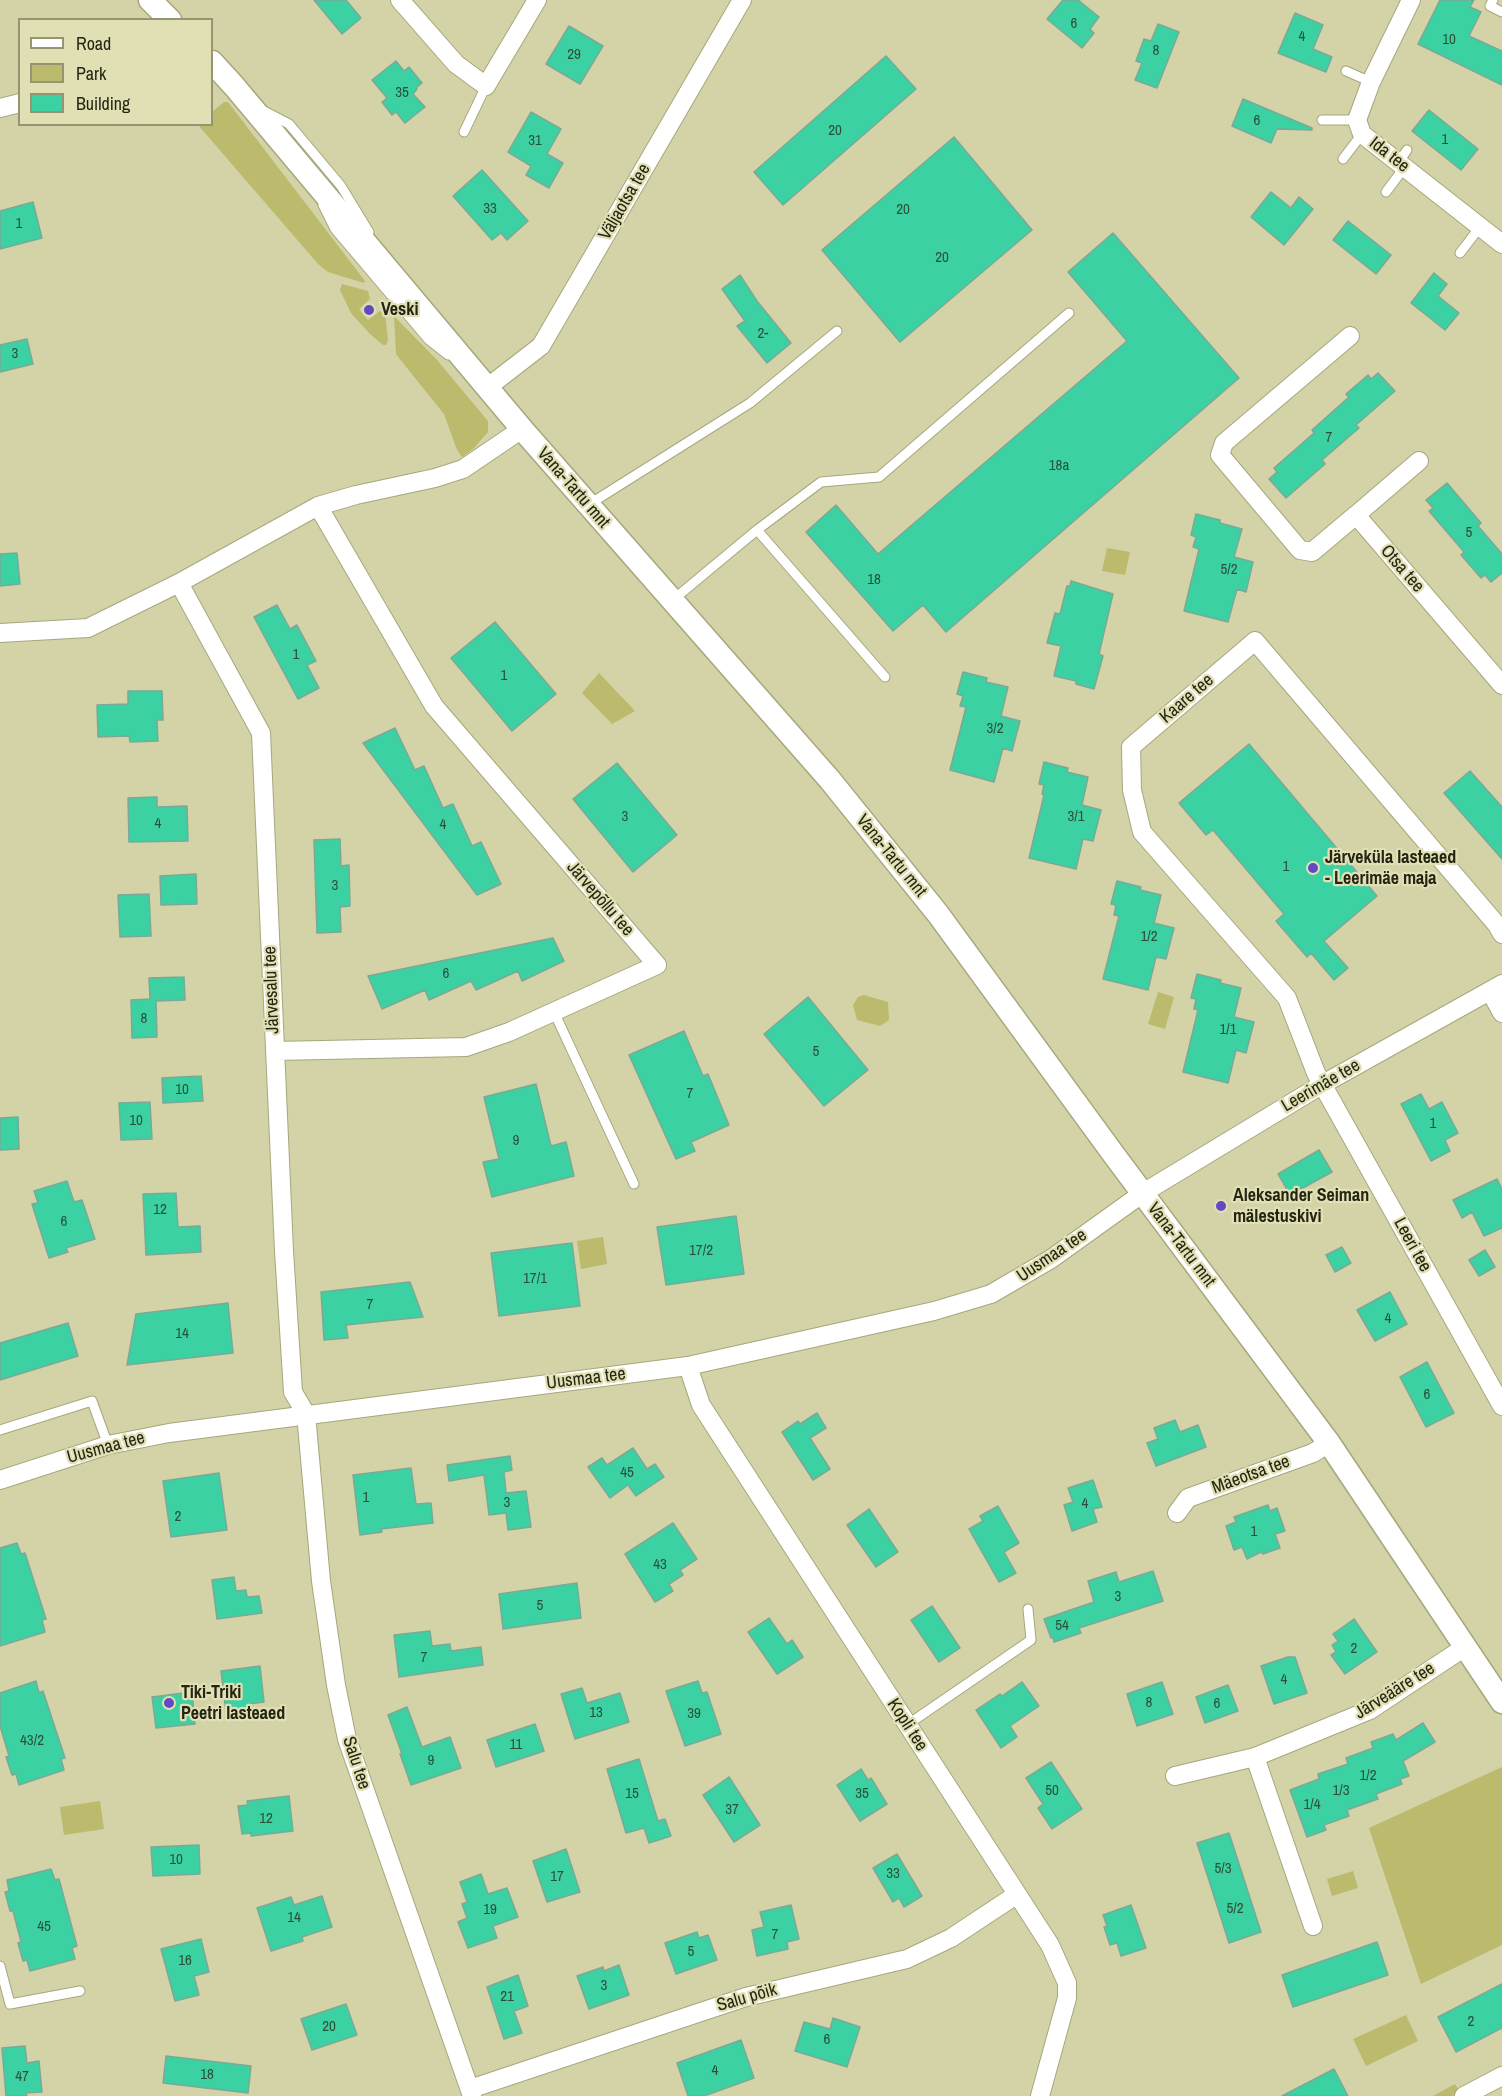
<!DOCTYPE html>
<html>
<head>
<meta charset="utf-8">
<style>
	body { margin:0 }
	#map { position:relative; width:1502px; height:2096px; overflow:hidden; background:#d3d3a7; font-family:"Archivo Narrow",sans-serif }
	canvas { display:block }
	.legend { position:absolute; left:18px; top:18px; width:195px; height:108px; box-sizing:border-box; background:#e0e0b4; border:2px solid #959574; margin:0; padding:8px 10px; list-style:none; font-size:18px; color:#252514 }
	.legend li { display:flex; align-items:center; gap:12px; height:30px }
	.legend b { width:30px; border:2px solid #959574 }
</style>
</head>
<body>
<div id="map">
<canvas width="1502" height="2096"></canvas>
<ul class="legend">
<li><b style="height:8px;background:#fff"></b>Road</li>
<li><b style="height:16px;background:#bbba6d"></b>Park</li>
<li><b style="height:16px;background:#3cd1a3"></b>Building</li>
</ul>
</div>
<script>
const c = document.querySelector('canvas').getContext('2d');
c.lineJoin = 'round';
function fillPath(path, color) {
  c.fillStyle = color;
  c.fill(path, 'evenodd');
}
function toPath(rows) {
  const path = new Path2D();
  for (const r of rows) {
    path.moveTo(r[0], r[1]);
    for (let i = 2; i < r.length; i += 2) path.lineTo(r[i], r[i + 1]);
  }
  return path;
}
function trace(path, color, width, dash) {
  c.strokeStyle = color;
  c.lineWidth = width;
  c.lineCap = dash ? 'butt' : 'round';
  c.setLineDash(dash || []);
  c.stroke(path);
}
function drawText(font, color, halo, rows, align = 'center') {
  c.font = font + ' "Archivo Narrow",sans-serif';
  c.lineWidth = 4.5;
  c.setLineDash([]);
  c.textBaseline = 'middle';
  c.strokeStyle = halo;
  c.fillStyle = color;
  for (const [text, x, y, turn = 0] of rows) {
    c.save();
    c.translate(x, y);
    c.rotate((+turn || 0) * Math.PI / 180);
    c.textAlign = isNaN(turn) ? turn : align;
    if (halo) c.strokeText(text, 0, 0);
    c.fillText(text, 0, 0);
    c.restore();
  }
}
const green = toPath([
	[224,102,228,102,365,281,364,283,328,272,318,264,199,126,198,125,212,124,212,112],
	[342,284,368,291,370,299,359,309,368,320,380,311,385,313,388,340,386,345,383,345,370,334,351,313,340,290],
	[394,316,437,360,488,421,488,432,473,449,462,457,457,450,444,414,399,358,396,354],
	[1107,548,1130,552,1125,575,1102,571],
	[599,673,635,711,612,724,582,693],
	[1158,992,1174,997,1165,1029,1148,1024],
	[864,995,888,1002,889,1020,880,1026,857,1020,853,1005,858,997],
	[603,1237,607,1264,581,1269,577,1241],
	[1502,1767,1502,1945,1421,1984,1369,1828],
	[100,1801,104,1829,64,1835,60,1807],
	[1353,1871,1358,1888,1332,1896,1327,1879],
	[1406,2015,1418,2041,1366,2066,1353,2039],
	[1455,2084,1460,2092,1452,2096,1433,2096]
]);
const building = toPath([
	[314,0,346,0,361,18,342,34,314,0],
	[1063,0,1078,0,1099,17,1090,29,1094,33,1082,48,1047,19,1063,0],
	[1440,0,1474,0,1470,7,1481,12,1469,36,1502,51,1502,85,1418,44,1440,0],
	[1295,13,1323,25,1313,49,1332,57,1326,72,1278,53,1295,13],
	[1158,24,1179,32,1157,88,1135,80,1142,63,1136,61,1144,39,1151,41,1158,24],
	[569,26,603,46,580,84,546,64,569,26],
	[886,56,916,89,783,205,754,172,886,56],
	[396,61,404,71,409,67,422,83,416,88,417,89,413,94,425,107,405,123,396,112,392,115,382,102,387,98,372,80,396,61],
	[1243,99,1312,128,1312,130,1277,129,1271,143,1232,126,1243,99],
	[1429,110,1478,149,1461,170,1412,131,1429,110],
	[531,112,561,129,547,154,563,163,549,188,526,175,531,166,508,152,531,112],
	[954,137,1032,230,900,342,822,250,954,137],
	[482,170,528,221,507,240,501,233,492,240,453,196,482,170],
	[1271,192,1291,208,1299,197,1313,209,1284,245,1251,217,1271,192],
	[33,202,42,238,0,249,0,211,33,202],
	[1348,221,1391,255,1376,274,1333,240,1348,221],
	[1113,233,1239,378,946,632,923,605,893,631,806,532,836,505,878,554,1127,341,1068,272,1113,233],
	[1434,273,1447,284,1438,296,1459,313,1445,330,1411,303,1434,273],
	[740,275,757,301,791,343,767,363,737,326,745,321,722,289,740,275],
	[27,339,33,364,0,372,0,345,27,339],
	[1378,373,1395,391,1356,425,1359,428,1322,460,1325,464,1286,498,1269,479,1277,472,1274,468,1314,433,1312,430,1349,397,1346,394,1368,375,1371,379,1378,373],
	[1447,483,1481,523,1478,526,1502,554,1502,573,1491,582,1485,575,1481,578,1461,555,1464,552,1429,511,1433,508,1426,500,1447,483],
	[1196,514,1220,520,1220,523,1242,529,1234,557,1253,562,1246,592,1237,589,1228,622,1184,611,1199,549,1193,547,1196,537,1191,535,1196,514],
	[17,553,20,584,0,586,0,554,17,553],
	[1071,581,1113,594,1099,654,1103,656,1094,689,1076,684,1076,681,1054,676,1061,646,1047,643,1055,613,1060,614,1067,586,1070,586,1071,581],
	[277,605,290,629,297,625,316,661,307,665,319,688,298,699,254,617,277,605],
	[495,622,556,694,512,731,451,658,495,622],
	[963,672,987,678,986,682,1008,687,1001,716,1020,721,1012,751,1003,748,994,782,950,770,966,707,960,706,963,696,957,694,963,672],
	[128,691,162,691,163,720,157,720,158,741,130,742,129,736,98,737,97,705,128,704,128,691],
	[395,728,415,770,424,766,443,808,453,804,472,846,481,842,501,884,477,895,363,743,395,728],
	[1249,744,1377,896,1324,941,1348,968,1334,980,1311,953,1307,957,1276,921,1284,914,1213,830,1206,835,1179,803,1249,744],
	[1044,762,1068,768,1067,772,1088,777,1082,805,1101,810,1093,841,1083,839,1076,869,1029,858,1044,795,1042,794,1044,785,1039,784,1044,762],
	[617,763,677,835,633,872,573,799,617,763],
	[1470,771,1502,807,1502,859,1444,793,1470,771],
	[157,797,157,807,187,806,188,841,129,842,128,798,157,797],
	[340,839,341,866,349,865,350,906,340,907,341,932,317,933,314,840,340,839],
	[196,874,197,904,161,905,160,876,196,874],
	[1117,881,1141,887,1140,890,1161,895,1154,923,1174,928,1166,959,1156,957,1148,990,1103,979,1119,916,1114,915,1116,905,1111,904,1117,881],
	[149,894,151,936,120,937,118,895,149,894],
	[553,938,564,961,522,981,518,971,476,990,471,981,429,1000,425,990,382,1009,368,976,553,938],
	[1197,974,1221,980,1220,983,1241,988,1234,1017,1254,1022,1246,1053,1236,1050,1228,1083,1183,1072,1198,1010,1194,1009,1196,999,1191,998,1197,974],
	[184,977,185,1000,156,1001,157,1037,132,1038,131,1000,150,999,149,978,184,977],
	[808,997,868,1070,824,1106,764,1034,808,997],
	[684,1031,703,1076,708,1074,729,1125,691,1142,695,1151,676,1159,629,1055,684,1031],
	[201,1076,203,1101,163,1103,162,1078,201,1076],
	[536,1084,551,1146,566,1142,574,1176,492,1197,483,1162,499,1159,484,1097,536,1084],
	[1421,1094,1429,1109,1442,1102,1458,1133,1445,1140,1450,1151,1431,1161,1401,1104,1421,1094],
	[150,1102,152,1139,121,1140,119,1103,150,1102],
	[18,1117,19,1149,0,1150,0,1118,18,1117],
	[1319,1150,1332,1172,1290,1195,1278,1174,1319,1150],
	[1497,1179,1502,1189,1502,1228,1484,1236,1472,1212,1462,1218,1453,1200,1497,1179],
	[67,1181,74,1202,82,1200,95,1239,66,1248,68,1252,49,1258,32,1204,38,1203,34,1191,67,1181],
	[176,1193,178,1227,200,1226,201,1252,146,1255,143,1194,176,1193],
	[736,1216,744,1274,666,1285,657,1227,736,1216],
	[572,1243,580,1306,499,1316,491,1253,572,1243],
	[1342,1247,1351,1263,1335,1272,1326,1255,1342,1247],
	[1485,1250,1495,1267,1479,1276,1469,1260,1485,1250],
	[410,1282,423,1317,346,1325,348,1338,324,1340,321,1292,410,1282],
	[1390,1292,1407,1324,1375,1341,1357,1310,1390,1292],
	[228,1303,233,1353,127,1365,136,1314,228,1303],
	[68,1323,78,1356,0,1380,0,1343,68,1323],
	[1427,1362,1454,1413,1426,1427,1400,1377,1427,1362],
	[817,1413,826,1428,810,1438,830,1469,813,1480,782,1432,798,1421,800,1424,817,1413],
	[1175,1420,1180,1432,1198,1425,1206,1447,1156,1466,1147,1443,1158,1439,1154,1428,1175,1420],
	[633,1448,647,1469,655,1464,664,1477,636,1496,628,1485,610,1498,588,1467,602,1458,607,1465,633,1448],
	[510,1456,512,1470,504,1472,506,1493,526,1491,531,1527,508,1530,506,1513,489,1515,484,1475,449,1481,447,1465,510,1456],
	[411,1468,416,1504,431,1503,433,1523,381,1529,382,1532,360,1535,353,1475,411,1468],
	[219,1473,227,1530,171,1537,163,1481,219,1473],
	[1093,1480,1102,1507,1093,1509,1097,1522,1072,1531,1064,1505,1073,1502,1068,1488,1093,1480],
	[1268,1505,1270,1511,1277,1508,1285,1531,1275,1534,1280,1548,1263,1554,1261,1552,1247,1559,1242,1547,1234,1550,1226,1526,1236,1522,1234,1517,1268,1505],
	[998,1506,1019,1543,1004,1552,1016,1573,999,1582,969,1529,983,1521,980,1516,998,1506],
	[869,1509,898,1552,876,1567,847,1525,869,1509],
	[673,1523,697,1559,680,1570,683,1575,669,1584,673,1591,655,1602,625,1554,673,1523],
	[17,1543,21,1554,25,1553,46,1619,42,1620,45,1632,0,1646,0,1548,17,1543],
	[1153,1571,1163,1601,1079,1628,1081,1633,1054,1642,1053,1637,1051,1638,1044,1619,1094,1602,1088,1581,1116,1572,1119,1582,1153,1571],
	[234,1577,236,1591,246,1590,247,1597,259,1596,262,1613,217,1619,212,1580,234,1577],
	[577,1583,581,1618,503,1629,499,1594,577,1583],
	[932,1606,960,1648,939,1662,911,1620,932,1606],
	[769,1618,787,1644,792,1640,803,1657,777,1674,748,1632,769,1618],
	[1354,1619,1377,1652,1345,1674,1331,1655,1336,1652,1332,1645,1338,1641,1333,1634,1354,1619],
	[430,1631,432,1646,450,1644,451,1651,481,1647,483,1665,399,1677,394,1635,430,1631],
	[1288,1657,1295,1657,1307,1693,1274,1704,1261,1666,1288,1657],
	[260,1666,264,1702,249,1704,250,1709,226,1712,221,1671,260,1666],
	[36,1681,39,1693,43,1691,65,1758,61,1759,64,1770,19,1785,16,1774,12,1775,6,1757,9,1756,0,1726,0,1693,36,1681],
	[698,1681,702,1693,707,1692,721,1734,685,1746,666,1691,698,1681],
	[1022,1682,1039,1706,1010,1726,1017,1737,1001,1748,976,1710,1000,1694,1002,1696,1022,1682],
	[1162,1682,1173,1714,1137,1726,1127,1694,1162,1682],
	[1228,1685,1238,1711,1205,1723,1196,1697,1228,1685],
	[582,1688,587,1703,620,1693,629,1722,575,1739,561,1694,582,1688],
	[192,1692,195,1724,156,1728,152,1697,192,1692],
	[407,1707,422,1747,450,1737,461,1768,411,1785,400,1754,402,1754,388,1715,407,1707],
	[1423,1723,1435,1742,1403,1761,1409,1776,1400,1779,1402,1784,1376,1794,1378,1799,1347,1810,1349,1816,1324,1825,1326,1830,1307,1837,1290,1790,1319,1779,1318,1774,1348,1764,1346,1758,1373,1748,1371,1742,1393,1734,1396,1740,1423,1723],
	[535,1724,544,1751,496,1767,487,1740,535,1724],
	[639,1759,658,1821,665,1819,671,1836,649,1843,644,1828,626,1833,607,1769,639,1759],
	[1051,1762,1082,1809,1052,1829,1038,1808,1043,1804,1026,1778,1051,1762],
	[861,1769,868,1780,871,1778,887,1804,860,1821,837,1785,861,1769],
	[729,1777,760,1825,734,1842,703,1795,729,1777],
	[289,1796,293,1831,251,1836,251,1833,242,1834,238,1806,248,1805,247,1801,289,1796],
	[1229,1833,1261,1932,1229,1943,1197,1843,1229,1833],
	[199,1845,200,1874,153,1876,151,1847,199,1845],
	[566,1849,580,1892,547,1902,533,1861,566,1849],
	[897,1854,922,1896,904,1907,899,1898,893,1902,873,1868,897,1854],
	[51,1869,55,1880,59,1879,77,1946,72,1948,75,1959,30,1971,27,1960,23,1961,18,1943,21,1942,13,1911,10,1911,5,1892,9,1891,7,1880,51,1869],
	[481,1874,488,1894,507,1888,518,1917,493,1926,497,1938,468,1948,458,1922,467,1918,462,1904,467,1902,460,1882,481,1874],
	[322,1896,332,1927,302,1937,303,1941,271,1951,257,1908,291,1897,294,1905,322,1896],
	[791,1905,799,1939,787,1942,788,1949,757,1956,752,1930,764,1927,760,1912,791,1905],
	[1131,1905,1146,1948,1121,1956,1117,1943,1110,1945,1104,1927,1107,1926,1103,1915,1131,1905],
	[697,1932,699,1938,708,1935,717,1960,676,1974,665,1943,697,1932],
	[201,1939,209,1972,194,1976,199,1995,175,2001,161,1949,201,1939],
	[1377,1942,1388,1975,1293,2007,1282,1975,1377,1942],
	[619,1965,629,1995,589,2009,577,1976,603,1967,604,1971,619,1965],
	[518,1975,528,2006,514,2011,522,2033,504,2039,487,1987,518,1975],
	[1502,1984,1502,2028,1456,2052,1438,2017,1502,1984],
	[346,2004,357,2035,312,2050,301,2019,346,2004],
	[833,2018,860,2027,847,2067,795,2051,804,2022,830,2029,833,2018],
	[741,2040,754,2078,704,2096,688,2096,677,2063,741,2040],
	[25,2046,27,2063,39,2061,42,2092,26,2093,27,2096,6,2096,2,2048,25,2046],
	[166,2056,251,2066,248,2093,163,2083,166,2056],
	[1334,2069,1348,2096,1282,2096,1334,2069]
]);
const service = toPath([
	[1493,0,1490,6,1502,12],
	[1346,71,1371,82],
	[264,111,289,124,341,186,369,232],
	[1322,120,1357,120],
	[464,132,486,86],
	[1343,159,1362,134],
	[1398,163,1407,150],
	[1386,192,1404,168],
	[323,205,335,229,429,340,448,355],
	[1460,253,1480,227],
	[588,505,750,403,837,331],
	[757,530,885,677],
	[674,599,757,530,821,482,879,477,1069,313],
	[554,1012,634,1184],
	[0,1430,92,1401,108,1445],
	[907,1725,1031,1640,1028,1609],
	[0,1966,10,2004,80,1991]
]);
const minor = toPath([
	[400,0,456,64,486,86,537,0],
	[1411,0,1371,82,1357,120,1362,134,1502,244],
	[0,108,20,103],
	[1350,336,1224,443,1220,455,1300,550,1312,552,1356,515],
	[488,387,541,346,742,0],
	[1419,461,1356,515,1502,685],
	[179,583,261,733,284,1251,293,1392,306,1414,321,1581,336,1685,347,1739,472,2096],
	[0,633,88,628,179,583,318,506,356,495,435,478,463,469,522,429],
	[1502,934,1497,925,1255,641,1131,747,1132,790,1142,832,1287,998,1316,1073,1502,1406],
	[1490,991,1502,1013],
	[275,1051,466,1047,509,1032,657,965,434,706,318,506],
	[688,1366,701,1405,1050,1945,1067,1983,1067,1998,1040,2096],
	[0,1480,108,1445,169,1433,688,1366,934,1311,991,1294,1051,1259,1143,1193,1323,1084,1502,984],
	[1177,1513,1188,1498,1313,1453,1329,1443],
	[1255,1757,1313,1926],
	[1175,1776,1255,1757,1370,1710,1465,1647],
	[470,2089,746,1997,907,1959,951,1938,1016,1895],
	[1464,2096,1502,2076]
]);
const tertiary = toPath([
	[150,0,170,20],
	[212,62,234,86,522,429,830,780,938,914,1114,1155,1329,1443,1502,1702]
]);
const markers = [
	[369,310,6,"#634ac3"],
	[1313,868,6,"#634ac3"],
	[1221,1206,6,"#634ac3"],
	[169,1703,6,"#634ac3"]
];
const numberNames = [
	["6",1074,24],
	["4",1302,37],
	["10",1449,40],
	["8",1156,51],
	["29",574,55],
	["35",402,93],
	["6",1257,121],
	["20",835,131],
	["1",1445,140],
	["31",535,141],
	["33",490,209],
	["20",903,210],
	["1",19,224],
	["20",942,258],
	["2-",763,334],
	["3",15,354],
	["7",1329,438],
	["18a",1059,466],
	["5",1469,533],
	["5/2",1229,570],
	["18",874,580],
	["1",296,655],
	["1",504,676],
	["3/2",995,729],
	["3",625,817],
	["3/1",1076,817],
	["4",158,824],
	["4",443,825],
	["1",1286,867],
	["3",335,886],
	["1/2",1149,937],
	["6",446,974],
	["8",144,1019],
	["1/1",1228,1030],
	["5",816,1052],
	["10",182,1090],
	["7",690,1094],
	["10",136,1121],
	["1",1433,1124],
	["9",516,1141],
	["12",160,1210],
	["6",64,1222],
	["17/2",701,1251],
	["17/1",535,1279],
	["7",370,1305],
	["4",1388,1319],
	["14",182,1334],
	["6",1427,1395],
	["45",627,1473],
	["1",366,1498],
	["3",507,1503],
	["4",1085,1504],
	["2",178,1517],
	["1",1254,1532],
	["43",660,1565],
	["3",1118,1597],
	["5",540,1606],
	["54",1062,1626],
	["2",1354,1649],
	["7",424,1658],
	["4",1284,1680],
	["8",1149,1703],
	["6",1217,1704],
	["13",596,1713],
	["39",694,1714],
	["43/2",32,1741],
	["11",516,1745],
	["9",431,1761],
	["1/2",1368,1776],
	["50",1052,1791],
	["1/3",1341,1791],
	["15",632,1794],
	["35",862,1794],
	["1/4",1312,1805],
	["37",732,1810],
	["12",266,1819],
	["10",176,1860],
	["5/3",1223,1869],
	["33",893,1874],
	["17",557,1877],
	["5/2",1235,1909],
	["19",490,1910],
	["14",294,1918],
	["45",44,1927],
	["7",775,1935],
	["5",691,1952],
	["16",185,1961],
	["3",604,1986],
	["21",507,1997],
	["2",1471,2022],
	["20",329,2027],
	["6",827,2040],
	["4",715,2071],
	["18",207,2075],
	["47",22,2077]
];
const streetNames = [
	["Ida tee",1389,155,38],
	["Väljaotsa tee",625,202,-60],
	["Vana-Tartu mnt",573,488,49],
	["Otsa tee",1402,569,49],
	["Kaare tee",1187,699,-41],
	["Vana-Tartu mnt",891,856,51],
	["Järvepõllu tee",600,899,49],
	["Järvesalu tee",272,990,-92],
	["Leerimäe tee",1321,1086,-30],
	["Vana-Tartu mnt",1181,1245,53],
	["Leeri tee",1412,1245,61],
	["Uusmaa tee",1052,1256,-34],
	["Uusmaa tee",586,1379,-7],
	["Uusmaa tee",106,1448,-15],
	["Mäeotsa tee",1251,1475,-20],
	["Järveääre tee",1395,1691,-32],
	["Kopli tee",907,1725,57],
	["Salu tee",356,1763,72],
	["Salu põik",747,1998,-16]
];
const poiNames = [
	["Veski",381,310],
	["Järveküla lasteaed",1325,858],
	["- Leerimäe maja",1325,879],
	["Aleksander Seiman",1233,1196],
	["mälestuskivi",1233,1217],
	["Tiki-Triki",181,1693],
	["Peetri lasteaed",181,1714]
];
fillPath(green, '#bbba6d');
fillPath(building, '#3cd1a3');
trace(building, '#7aa996', 1.5);
trace(service, '#a7a77d', 11);
trace(minor, '#a7a77d', 20);
trace(tertiary, '#a7a77d', 25);
trace(service, '#fff', 9);
trace(minor, '#fff', 18);
trace(tertiary, '#fff', 22);
for (const [x, y, r, color] of markers) {
  const dot = new Path2D();
  dot.arc(x, y, r, 0, 2 * Math.PI);
  c.fillStyle = color;
  c.fill(dot);
  trace(dot, '#e0e0b4', 2);
}
drawText('15px', '#2b5038', null, numberNames);
drawText('18px', '#252514', '#e0e0b4', streetNames);
drawText('bold 18px', '#252514', '#e0e0b4', poiNames, 'left');
</script>
</body>
</html>
